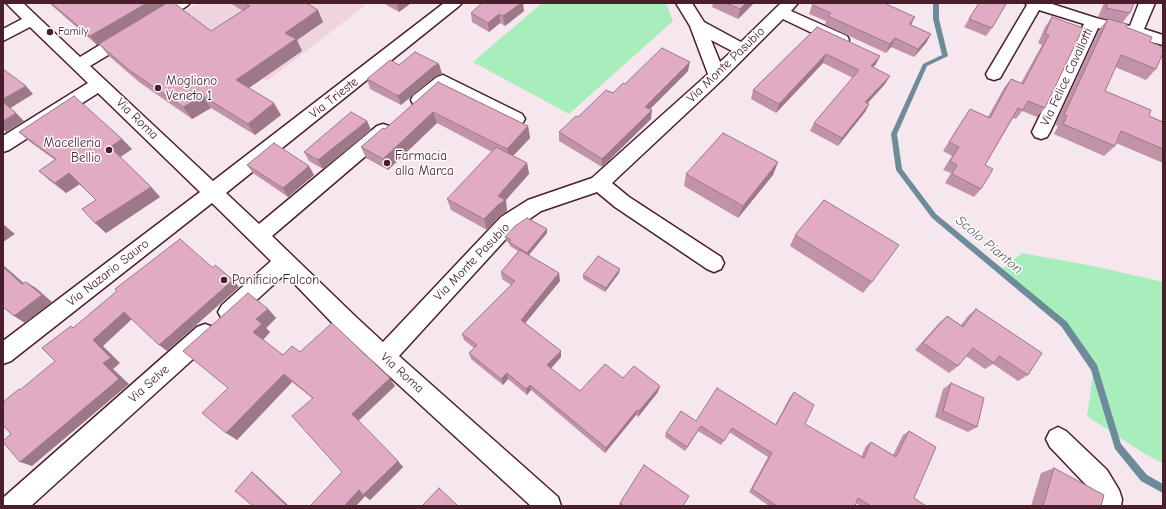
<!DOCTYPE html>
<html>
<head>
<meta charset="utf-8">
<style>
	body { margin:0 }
	#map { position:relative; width:1166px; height:509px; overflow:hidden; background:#f6e6ed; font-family:"Comic Neue",sans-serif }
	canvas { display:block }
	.frame { position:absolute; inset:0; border:4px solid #4a1f2b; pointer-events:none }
</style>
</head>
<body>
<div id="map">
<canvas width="1166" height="509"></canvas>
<div class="frame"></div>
</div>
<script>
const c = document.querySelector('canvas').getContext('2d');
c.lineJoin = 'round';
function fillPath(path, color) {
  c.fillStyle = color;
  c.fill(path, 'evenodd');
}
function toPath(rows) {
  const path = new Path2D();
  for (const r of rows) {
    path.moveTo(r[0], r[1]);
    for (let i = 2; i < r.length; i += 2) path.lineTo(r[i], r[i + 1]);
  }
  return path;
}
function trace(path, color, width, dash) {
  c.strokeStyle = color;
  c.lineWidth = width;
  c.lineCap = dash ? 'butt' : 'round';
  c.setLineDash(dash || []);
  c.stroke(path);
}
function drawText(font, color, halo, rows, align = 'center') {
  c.font = font + ' "Comic Neue",sans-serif';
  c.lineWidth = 3;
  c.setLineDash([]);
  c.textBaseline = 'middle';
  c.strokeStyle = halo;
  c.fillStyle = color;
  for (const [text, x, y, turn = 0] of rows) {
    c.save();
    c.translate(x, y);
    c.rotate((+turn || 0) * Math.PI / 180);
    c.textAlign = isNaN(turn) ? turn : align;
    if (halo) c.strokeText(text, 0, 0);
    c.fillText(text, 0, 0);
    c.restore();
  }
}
const built = toPath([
	[198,3,362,3,366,5,267,81,180,14]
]);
const green = toPath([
	[542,3,666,3,673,21,569,114,473,62],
	[1022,253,1098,267,1163,282,1163,463,1145,454,1087,416,1094,368,1064,324,1001,270]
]);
const stream = toPath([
	[933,3,939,3,939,19,948,56,927,66,897,134,902,169,936,214,1067,322,1097,365,1121,444,1147,475,1163,484,1163,493,1141,481,1115,449,1091,370,1061,326,932,218,896,170,891,134,923,64,942,55,933,19,933,3]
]);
const street = toPath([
	[6,3,23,3,80,57,121,32,127,31,133,32,135,36,133,40,90,66,213,181,444,3,462,3,459,6,226,193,259,224,377,126,383,124,389,126,392,131,389,136,272,236,356,317,383,342,501,217,528,200,592,178,708,74,690,26,676,3,692,3,704,22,741,42,781,3,798,3,791,11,847,36,849,40,847,44,841,45,835,44,783,19,723,79,612,183,629,197,721,257,724,263,721,269,714,272,707,269,615,207,597,192,541,211,515,229,399,356,558,497,561,506,531,506,340,331,285,274,236,319,229,321,222,319,218,312,222,305,271,261,212,203,11,361,3,364,3,341,200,192,98,93,9,150,3,152,3,136,88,83,30,27,3,41,3,29,22,19,6,3],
	[711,40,732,51,720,62,711,40],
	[171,3,190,3,187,6,160,23,155,24,150,23,147,19,150,15,171,3],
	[1025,3,1049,3,1096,18,1130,26,1139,3,1155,3,1144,29,1163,35,1163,45,1098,28,1050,132,1047,137,1041,139,1035,137,1032,132,1084,24,1039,10,1000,78,994,80,988,78,986,74,1027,5,1025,3],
	[443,75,522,114,525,119,522,124,516,125,510,124,444,89,425,104,419,106,413,104,411,100,413,96,437,77,443,75],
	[205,324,213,327,216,334,213,341,31,506,3,506,4,497,197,327,205,324],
	[1058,427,1066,431,1107,470,1119,490,1122,499,1121,506,1097,506,1097,501,1089,488,1050,447,1046,439,1050,431,1058,427]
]);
const wall = toPath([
	[49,3,174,3,211,31,243,11,230,3,306,3,323,22,297,40,302,51,249,88,281,115,255,135,211,108,192,119,139,82,109,56,99,44,119,32,97,45],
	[383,3,411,3,399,12],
	[713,3,754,3,738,19,712,7],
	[979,3,992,28,986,36,964,27],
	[1104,3,1134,3,1130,13,1122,23,1098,17],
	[812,5,911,25,931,34,926,43,914,57,891,47,886,53,825,25,826,21,809,14],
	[524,11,505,26,500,23,489,32,472,22,471,13],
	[1052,17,1045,108,1037,117,1022,111,1016,119,1013,118,985,165,981,189,974,197,945,183,951,173,943,170,952,156,943,151,964,118,970,109,988,117,1004,88,1011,79,1021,83,1042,45,1038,43,1045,27],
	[1108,19,1150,42,1156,69,1146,80,1115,67,1105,91,1149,116,1163,122,1163,163,1116,143,1115,146,1104,156,1054,134,1058,126,1055,125,1099,30],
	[817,27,876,64,873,67,885,84,868,103,869,104,865,112,838,146,810,131,814,123,853,78,823,63,776,113,751,99,753,90],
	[439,64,442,74,436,76,401,105,370,89,367,79,399,65],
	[688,71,650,109,651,119,602,167,559,141,559,132,578,117,613,93,625,84],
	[438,82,528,126,530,138,513,156,527,163,529,174,505,200,507,211,500,216,487,230,451,210,447,199,492,152,437,123,388,170,366,158,361,147,385,129],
	[367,121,371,130,323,169,309,161,304,152],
	[19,132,122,139,132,149,120,157,151,187,160,197,106,233,95,223,96,200,79,184,66,193,50,181,39,171,55,160,30,142],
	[778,162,773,175,738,218,684,186,686,174],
	[247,165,309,166,314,175,288,197,253,173],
	[547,229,547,233,529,255,560,281,525,323,561,351,561,357,551,368,580,391,623,378,658,392,638,417,636,415,605,453,531,390,527,395,508,379,503,385,471,359,469,353,474,348,464,340,462,334,511,285,502,279,501,272,518,251,510,246,509,243,506,241,505,237],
	[795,235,872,282,863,293,790,246],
	[619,273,605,292,583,279,583,275],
	[268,309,276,318,266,328,270,332,263,340,283,355,300,352,395,386,358,421,403,467,370,500,365,496,356,506,310,506,342,472,312,398,292,382,237,440,228,388],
	[976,309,1028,375,1018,381,993,364,985,369,966,356,958,366,949,373,915,350,939,323,947,316,961,325,968,316],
	[951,383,977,427,968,432,935,417,943,389],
	[794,392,805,424,861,457,866,446,871,442,893,455,903,435,909,431,914,498,926,506,861,506,856,503,855,506,769,506,749,492,768,457,729,432,721,445,698,431,685,451,665,437,666,433,696,421,775,425,790,397],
	[1054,468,1101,506,1031,506,1041,473],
	[620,503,683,506,620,506,619,505]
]);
const shadedWall = toPath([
	[147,3,168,3,97,45,90,36],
	[398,3,411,3,399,12,397,4],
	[521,3,523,3,524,11,505,26,503,16],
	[746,3,754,3,738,19,740,9],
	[318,10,323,22,297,40,302,51,243,92,236,80,285,33],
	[499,14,500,23,489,32,488,23],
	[915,17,911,25,909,24],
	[931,34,926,43,914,57,918,49],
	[895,38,891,47,886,53,890,44],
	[826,54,823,63,776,113,779,104],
	[880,56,876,64,867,74,871,66],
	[690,62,688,71,644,115,645,107],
	[439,64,442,74,436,76,401,105,398,96,434,66],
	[890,76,885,84,861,110,865,102],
	[26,86,33,94,9,109,3,103,3,99],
	[203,96,211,108,192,119,183,107],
	[274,103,281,115,255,135,248,124],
	[869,104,865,112,838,146,842,138],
	[652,110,651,119,602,167,602,159],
	[433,112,437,123,388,170,383,159],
	[16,113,24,121,6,132,3,129,3,121],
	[367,121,371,130,323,169,318,160],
	[528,126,530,138,509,160,507,149],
	[122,139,132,149,119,158,110,147],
	[778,162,773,175,738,218,743,206],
	[527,163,529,174,506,200,507,211,500,216,487,230,484,219,498,196],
	[309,166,314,175,288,197,283,188],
	[69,173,80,184,66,193,55,183],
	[151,187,160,197,106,233,95,223],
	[3,224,15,234,3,242],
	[547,229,547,233,527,257,527,253],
	[3,265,33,291,22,284,3,267],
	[620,269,619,273,605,292,606,288],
	[559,273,560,281,522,327,521,320],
	[233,280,239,287,167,351,159,345],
	[26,282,36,288,52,302,25,323,14,316],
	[268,309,276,318,266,328,270,332,262,341,253,332,256,319],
	[124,312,132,319,103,346,120,363,113,369,129,384,32,466,20,462,93,340],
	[561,351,561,357,548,372,547,365],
	[507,373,508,379,503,385,501,379],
	[284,374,292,382,237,440,226,433],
	[390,378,395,386,358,421,352,414],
	[530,385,531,390,527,395,526,389],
	[660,386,658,392,638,417,639,411],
	[637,410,636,415,605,453,606,448],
	[701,426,698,431,685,451,687,447],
	[398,461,403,467,370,500,365,496,356,506,344,506,359,490],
	[252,472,256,475,289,506,287,506]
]);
const building = toPath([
	[51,3,147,3,90,36,51,3],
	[167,3,174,3,211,31,250,6,244,3,306,3,318,10,285,33,296,39,236,80,274,103,248,124,203,96,183,107,129,70,99,44,167,3],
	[482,3,521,3,503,16,499,14,488,23,471,13,482,3],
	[726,3,746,3,740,9,726,3],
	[814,3,884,3,915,17,909,24,931,34,918,49,895,38,890,44,828,16,831,13,812,5,814,3],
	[979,3,1002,3,1006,4,992,28,969,19,979,3],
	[1108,3,1134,3,1130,13,1106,8,1108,3],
	[1052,17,1083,28,1045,108,1028,101,1023,110,1018,108,985,165,993,169,981,189,952,174,957,165,950,161,959,147,949,142,970,109,990,118,1011,79,1023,84,1049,35,1045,34,1052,17],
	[1108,19,1127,24,1126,27,1152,37,1150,42,1163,47,1163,53,1156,69,1121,55,1105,91,1151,110,1149,116,1163,122,1163,149,1121,131,1115,146,1063,124,1067,116,1064,115,1108,19],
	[817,27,880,56,871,66,890,76,865,102,869,104,842,138,814,123,859,70,826,54,779,104,753,90,817,27],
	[662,48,690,62,645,107,652,110,602,159,559,132,576,116,578,117,606,90,613,93,623,83,625,84,662,48],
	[415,52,439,64,434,66,398,96,367,79,390,60,399,65,415,52],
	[3,69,26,86,3,99,3,69],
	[438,82,528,126,507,149,433,112,383,159,361,147,383,128,385,129,438,82],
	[74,96,122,139,110,147,151,187,95,223,82,209,96,200,69,173,55,183,39,171,56,159,19,132,74,96],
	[3,102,16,113,3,121,3,102],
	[351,112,367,121,318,160,304,152,351,112],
	[723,133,778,162,743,206,686,174,723,133],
	[274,143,309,166,283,188,247,165,274,143],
	[496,147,527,163,498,196,505,200,498,205,484,219,447,199,496,147],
	[824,200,899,245,872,282,795,235,824,200],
	[527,218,547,229,527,253,509,242,511,240,505,237,515,226,527,218],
	[180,239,213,268,215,265,233,280,159,345,124,312,93,340,111,358,103,363,119,379,20,462,3,442,3,441,11,434,3,425,3,402,19,389,20,390,55,361,42,348,71,326,73,328,117,291,115,289,180,239],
	[520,250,559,273,521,320,561,351,547,365,580,391,605,364,623,378,634,366,660,386,639,411,637,410,606,448,530,385,526,389,507,373,501,379,469,353,477,345,462,334,515,281,501,272,520,250],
	[598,256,620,269,606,288,583,275,598,256],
	[3,267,22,284,26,282,42,295,14,316,3,307,3,267],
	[248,293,268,309,256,319,262,324,253,332,283,355,292,346,300,352,332,323,390,378,352,414,398,461,363,495,359,490,344,506,310,506,342,472,292,416,313,398,284,374,226,433,202,413,228,388,183,351,248,293],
	[976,309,1042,353,1028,375,999,356,994,363,973,348,958,366,923,343,947,316,963,327,976,309],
	[951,383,984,398,977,427,943,411,951,383],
	[717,388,776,425,794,392,814,405,805,424,864,458,871,442,896,457,909,431,936,447,914,498,926,506,871,506,858,498,855,506,777,506,752,489,772,453,732,428,724,441,701,426,687,447,666,433,681,411,696,421,717,388],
	[644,465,689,496,683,506,624,506,620,503,644,465],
	[1054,468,1104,495,1101,506,1043,506,1054,468],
	[252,472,287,506,253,506,235,491,252,472],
	[439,488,458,506,422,506,439,488]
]);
const markers = [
	[50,32,4,"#4a1f2b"],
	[158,88,4,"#4a1f2b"],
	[109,150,4,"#4a1f2b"],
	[387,163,4,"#4a1f2b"],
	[224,280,4,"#4a1f2b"]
];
const farPoinames = [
	["Family",58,32]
];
const streetNames = [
	["Via Monte Pasubio",726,65,-44],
	["Via Felice Cavallotti",1067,77,-65],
	["Via Trieste",334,98,-38],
	["Via Roma",137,119,44],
	["Via Monte Pasubio",472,262,-46],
	["Via Nazario Sauro",108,273,-38],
	["Via Roma",402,373,42],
	["Via Selve",149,384,-42]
];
const poiNames = [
	["Mogliano",166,81],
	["Veneto 1",166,96],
	["Macelleria",101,143,"right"],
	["Bellio",101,158,"right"],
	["Farmacia",395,156],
	["alla Marca",395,171],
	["Panificio Falcon",232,280]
];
const waterNames = [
	["Scolo Pianton",989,245,40]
];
fillPath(built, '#efd4e0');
fillPath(green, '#a7eebb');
fillPath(stream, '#6d8c99');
trace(street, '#4a1f2b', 3);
fillPath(street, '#fff');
fillPath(wall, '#c193a8');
fillPath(shadedWall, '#9d7888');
fillPath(building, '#e0abc3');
trace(building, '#9d7888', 1);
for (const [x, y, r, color] of markers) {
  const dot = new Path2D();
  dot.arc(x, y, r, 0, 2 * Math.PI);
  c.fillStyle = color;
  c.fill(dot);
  trace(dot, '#fff', 1.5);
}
drawText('11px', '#4a1f2b', '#fff', farPoinames, 'left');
drawText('13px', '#4a1f2b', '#fff', streetNames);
drawText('13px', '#4a1f2b', '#fff', poiNames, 'left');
drawText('italic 14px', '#5c5662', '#fff', waterNames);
</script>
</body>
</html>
